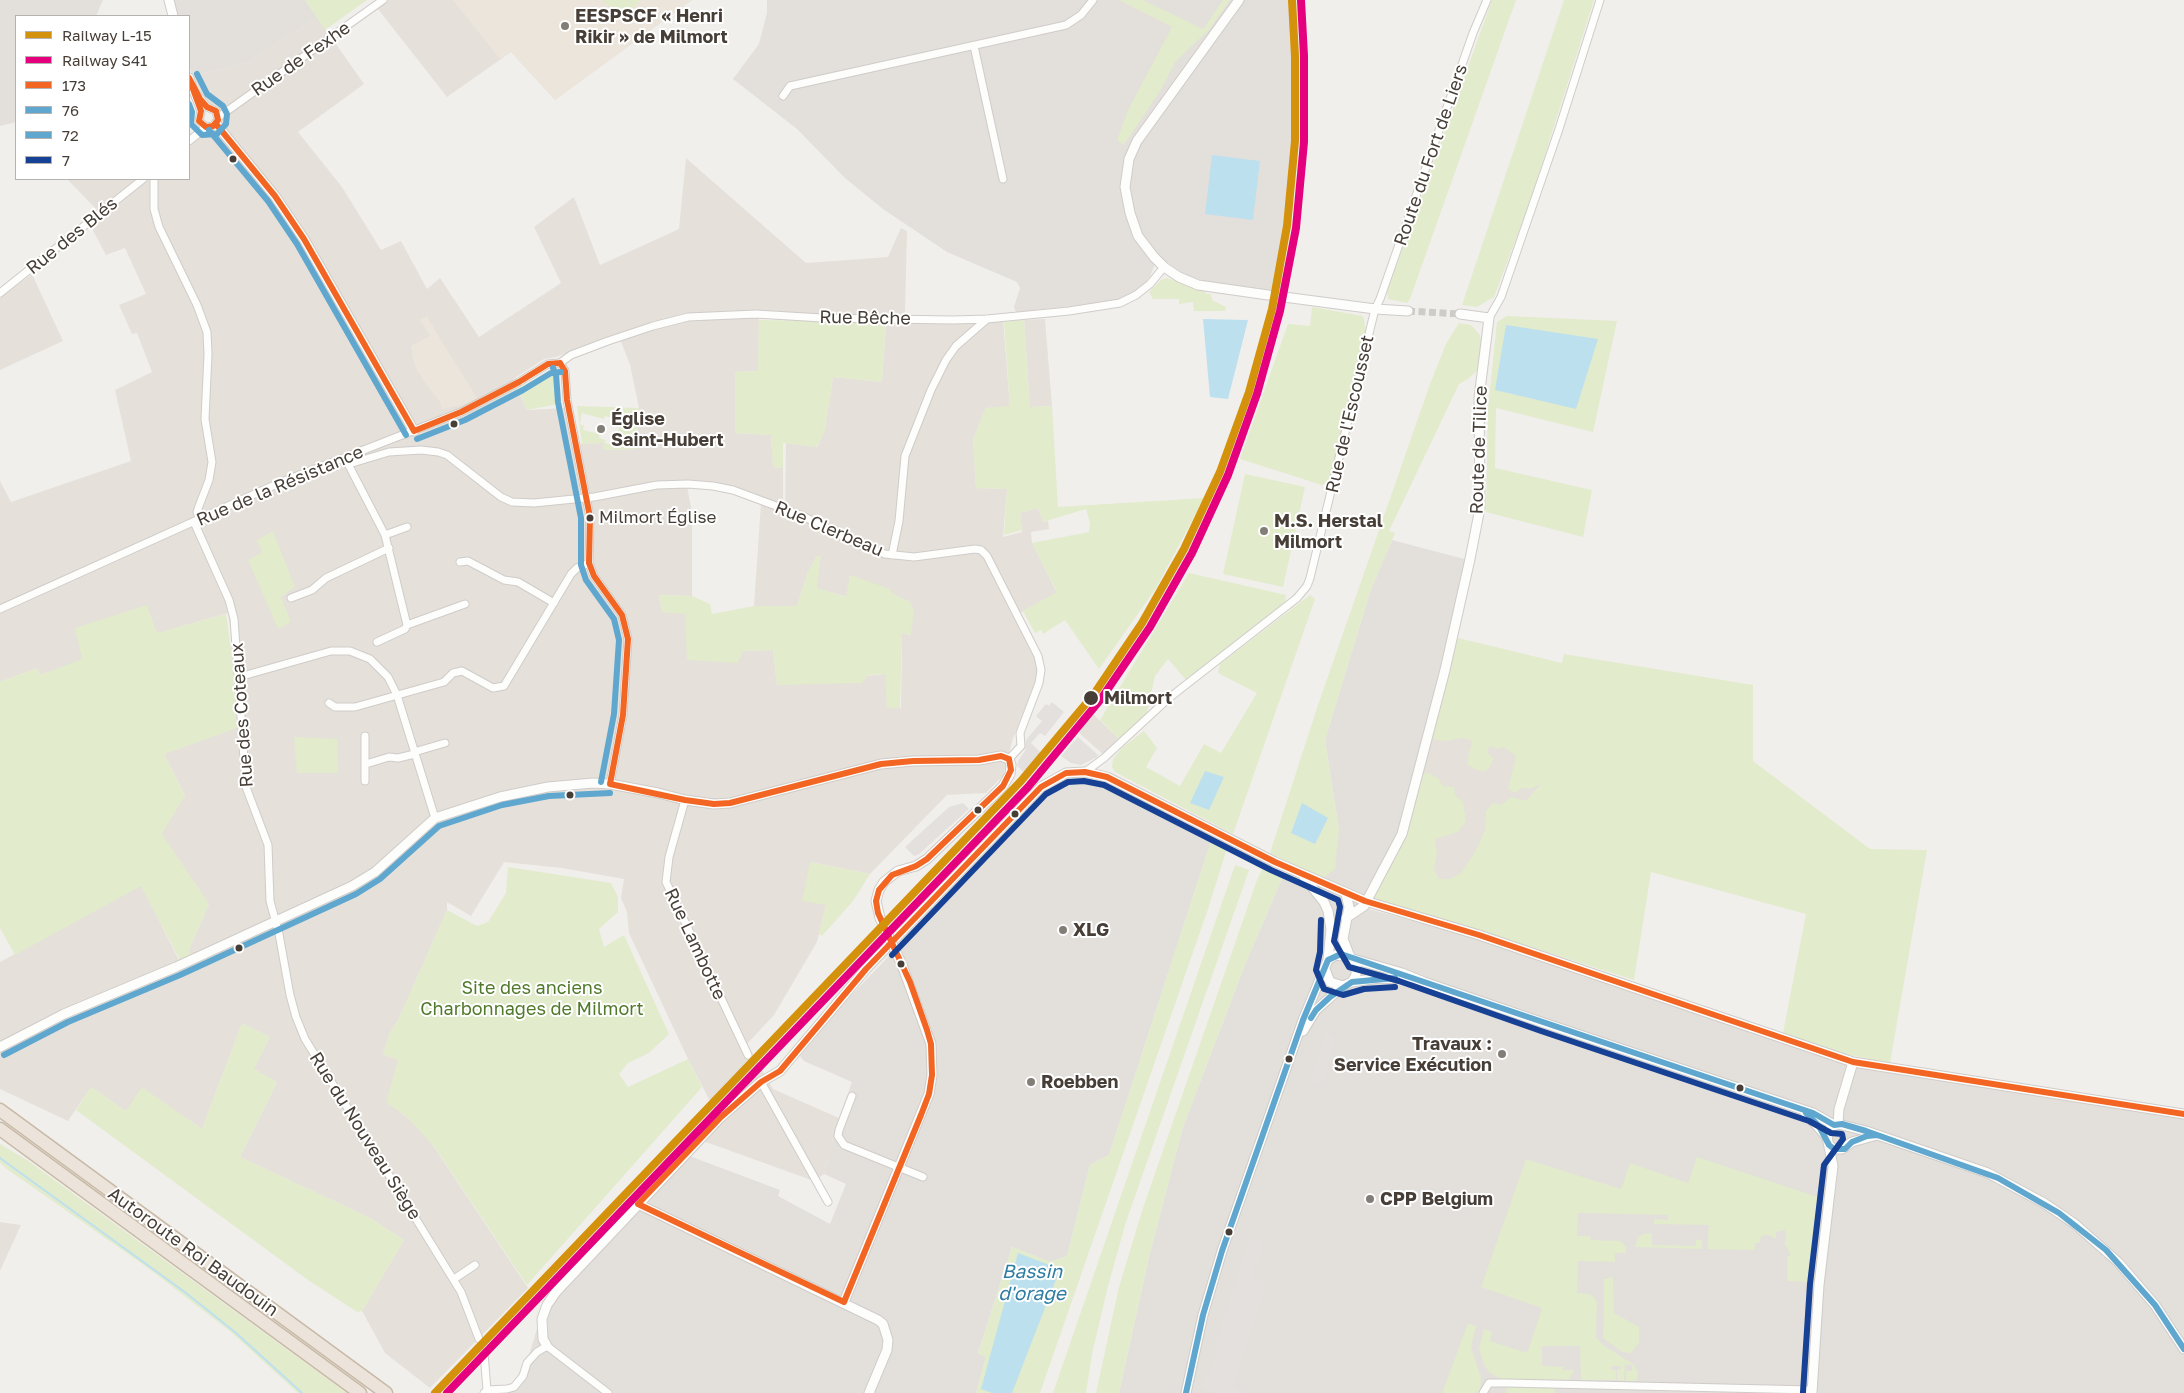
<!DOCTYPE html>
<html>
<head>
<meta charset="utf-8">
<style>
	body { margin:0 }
	#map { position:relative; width:2184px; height:1393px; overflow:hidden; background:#f1efec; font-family:"Golos Text",sans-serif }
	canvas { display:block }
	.legend { position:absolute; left:15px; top:15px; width:175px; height:165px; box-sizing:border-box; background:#fff; border:1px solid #b5b2af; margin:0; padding:6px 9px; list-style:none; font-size:15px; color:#473f37 }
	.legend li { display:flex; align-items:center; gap:10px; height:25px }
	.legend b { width:25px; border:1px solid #b5b2af }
</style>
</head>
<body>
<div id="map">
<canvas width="2184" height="1393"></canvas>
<ul class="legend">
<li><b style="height:6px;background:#d4910b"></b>Railway L-15</li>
<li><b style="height:6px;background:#e5007d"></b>Railway S41</li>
<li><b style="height:6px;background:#f26522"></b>173</li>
<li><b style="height:6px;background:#5fa7ce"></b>76</li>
<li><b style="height:6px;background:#5fa7ce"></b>72</li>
<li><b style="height:6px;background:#164194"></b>7</li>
</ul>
</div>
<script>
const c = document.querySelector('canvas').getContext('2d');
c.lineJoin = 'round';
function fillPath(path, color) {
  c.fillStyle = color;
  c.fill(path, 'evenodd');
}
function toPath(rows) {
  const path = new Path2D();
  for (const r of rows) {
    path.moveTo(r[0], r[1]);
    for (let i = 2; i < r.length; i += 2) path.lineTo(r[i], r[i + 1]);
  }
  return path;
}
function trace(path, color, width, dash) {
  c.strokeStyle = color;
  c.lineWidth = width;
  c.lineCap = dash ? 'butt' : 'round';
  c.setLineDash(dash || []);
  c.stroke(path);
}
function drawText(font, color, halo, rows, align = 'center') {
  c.font = font + ' "Golos Text",sans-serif';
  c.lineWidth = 4;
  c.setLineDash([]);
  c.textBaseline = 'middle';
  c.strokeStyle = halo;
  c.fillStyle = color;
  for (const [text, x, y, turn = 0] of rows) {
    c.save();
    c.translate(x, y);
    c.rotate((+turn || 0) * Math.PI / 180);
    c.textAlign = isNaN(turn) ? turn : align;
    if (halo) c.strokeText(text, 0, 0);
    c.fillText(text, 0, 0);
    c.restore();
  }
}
const residential = toPath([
	[380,0,692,0,555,100,511,52,447,97,374,4],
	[317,17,364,84,298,132,342,187,381,250,401,241,427,289,440,278,479,337,561,283,534,227,574,197,600,265,679,229,686,158,806,263,888,257,901,228,907,231,905,315,747,313,688,317,622,334,556,357,544,359,513,379,527,410,567,408,573,444,603,443,603,450,637,449,639,408,630,365,620,339,699,318,759,318,758,371,735,372,735,433,771,435,773,467,783,468,783,504,710,482,686,481,692,512,692,596,659,595,662,612,685,613,742,651,773,650,777,685,886,674,887,708,901,708,902,633,911,635,910,602,850,575,847,597,816,588,821,556,817,556,808,572,797,606,754,606,761,503,785,511,786,443,817,447,825,430,833,377,882,382,886,322,1003,320,1010,407,986,408,980,422,973,440,976,488,1007,489,1003,537,1022,532,1020,513,1038,508,1043,522,1048,521,1049,529,1031,532,1032,543,1057,593,1014,616,1035,659,1037,671,1036,680,1013,738,1003,776,986,793,947,795,870,874,810,862,826,905,817,942,774,1015,747,1044,773,1089,839,1118,824,1174,814,1181,703,1141,720,1120,688,1059,629,933,627,912,621,898,624,879,562,868,504,862,471,916,447,902,447,910,399,1018,390,1033,383,1054,398,1060,387,1102,407,1117,428,1138,528,1288,430,1388,385,1353,362,1311,404,1240,368,1217,240,1157,277,1082,253,1069,270,1037,242,1023,202,1129,142,1088,126,1111,91,1087,68,1121,0,1089,0,962,141,885,179,960,189,950,209,904,161,834,185,795,164,754,238,727,233,643,228,613,155,634,40,675,37,668,0,682,0,481,11,502,131,461,115,390,152,372,137,333,132,334,119,305,146,294,125,248,106,255,89,223,100,213,67,179,189,179,189,144,219,122,197,89,192,76,249,62],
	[32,274,63,341,0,370,0,298],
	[1045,319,1052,406,1030,407,1024,320],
	[1438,699,1558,733,1542,783,1510,820,1476,936,1366,905],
	[1091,712,1121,741,1104,755,1079,733,1082,728,1080,726],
	[0,1222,21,1225,0,1271]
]);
const industrial = toPath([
	[0,0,103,0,96,16,16,16,16,122,0,126],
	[174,0,305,0,317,17,249,62,192,76,189,63,189,16,178,16],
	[767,0,1289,0,1293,57,1294,112,1284,226,1272,290,1209,283,1186,275,1161,258,1154,266,1150,277,1138,291,1118,301,1016,312,1014,307,1020,288,1017,282,947,252,883,209,845,178,797,129,733,79,759,44,767,13],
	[1392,540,1468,560,1402,834,1365,908,1469,936,1840,1060,2184,1118,2184,1393,1119,1393,1149,1257,1183,1127,1244,967,1284,874,1299,869,1339,830,1325,740,1370,592],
	[1073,781,1089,781,1107,785,1212,838,1109,1155,1090,1165,1067,1256,1050,1262,1012,1247,978,1353,986,1357,976,1393,486,1393,507,1389,523,1376,539,1322,547,1305,687,1155,780,1190,778,1196,830,1224,846,1184,824,1174,839,1118,852,1082,804,1061,800,1056,842,1005,1040,798,1058,785]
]);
const education = toPath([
	[453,0,692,0,555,100,511,52,500,59],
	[427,316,442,342,477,398,462,405,442,409,440,402,423,380,414,364,411,346,430,336,420,320]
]);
const green = toPath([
	[305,0,367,0,325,30],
	[602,0,640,0,624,19],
	[1119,0,1143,0,1203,29,1223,0,1230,0,1209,30,1176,61,1160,91,1130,136,1123,145,1117,140,1128,110,1172,27],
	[1492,0,1516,0,1410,299,1407,303,1388,299,1387,292],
	[1564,0,1594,0,1531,199,1494,297,1477,307,1462,305],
	[1167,278,1205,292,1206,294,1211,294,1212,300,1226,307,1225,311,1194,311,1193,302,1179,304,1179,299,1153,299,1149,292,1161,280],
	[1312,307,1363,316,1366,330,1329,482,1322,485,1240,459,1288,324,1310,326],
	[1507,316,1617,321,1593,432,1496,408,1495,468,1592,490,1583,537,1486,512,1488,409,1497,322],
	[759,320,886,322,882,382,833,377,825,430,821,439,816,447,783,443,783,468,773,467,771,435,735,433,735,372,758,371],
	[1024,320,1030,407,1052,406,1058,507,1204,498,1156,588,1099,669,1065,620,1043,634,1041,630,1035,633,1023,611,1057,592,1032,543,1089,532,1090,523,1086,509,1043,522,1038,508,1020,513,1022,530,1004,535,1007,489,976,488,973,440,980,422,986,408,1010,406,1004,322],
	[1459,323,1471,325,1480,335,1483,350,1480,368,1468,379,1459,384,1389,531,1395,533,1370,592,1325,740,1339,830,1335,869,1322,879,1270,853,1318,705,1430,384,1446,344],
	[553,373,556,378,558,404,527,410,518,388,545,374],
	[577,406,639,408,637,449,603,450,603,443,582,444],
	[582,413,604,419,605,416,613,418,612,421,616,422,616,427,619,428,613,445,605,443,606,440,599,438,600,434,583,430,584,426,580,424],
	[1245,474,1305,487,1283,587,1223,574],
	[273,531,295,587,281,597,291,622,278,629,248,560,262,552,257,540],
	[817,556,821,556,817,588,846,597,850,575,890,589,893,594,910,602,914,610,911,635,902,633,900,708,887,708,885,674,868,675,862,683,777,685,773,650,743,651,738,663,687,660,685,614,662,612,659,595,692,596,710,604,712,614,754,606,797,606,808,572],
	[1189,573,1286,595,1285,604,1187,681,1168,659,1155,676,1147,712,1149,714,1121,741,1100,720],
	[1310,595,1315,599,1233,834,1115,772,1112,767,1113,759,1122,748,1144,731,1157,748,1146,767,1180,786,1204,744,1221,753,1257,693,1218,673,1220,664],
	[147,605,157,633,226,614,232,657,237,728,164,754,185,795,162,834,209,904,189,950,191,955,180,960,141,886,15,955,0,928,0,682,37,668,40,675,82,659,75,628],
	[1458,638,1562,663,1564,654,1753,685,1753,761,1870,849,1927,850,1890,1063,1845,1054,1783,1033,1806,914,1651,872,1634,980,1478,930,1377,903,1373,898,1374,887,1388,863,1416,781,1426,772,1438,778,1443,786,1454,787,1455,795,1463,802,1466,821,1458,832,1435,839,1437,853,1434,869,1439,879,1450,879,1461,873,1475,852,1485,830,1486,811,1493,803,1501,805,1511,797,1526,801,1541,784,1530,789,1521,788,1515,793,1508,789,1516,756,1504,747,1499,749,1490,746,1487,751,1493,758,1492,764,1486,771,1476,770,1467,764,1472,741,1464,738,1445,741,1431,739],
	[294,737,337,739,338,773,297,773],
	[1212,838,1228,845,1208,909,1040,1393,976,1393,986,1357,978,1354,1012,1247,1050,1262,1067,1256,1090,1165,1109,1155],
	[810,862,870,874,853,901,822,936,819,934,826,905,802,901],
	[1265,864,1284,874,1244,967,1183,1127,1149,1257,1119,1393,1096,1393,1119,1287,1143,1208,1257,880],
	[1235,865,1249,870,1126,1222,1108,1286,1092,1354,1086,1393,1053,1393],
	[508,867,611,883,618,897,618,912,599,929,604,947,624,935,669,1034,649,1053,628,1063,619,1074,628,1087,688,1059,702,1087,527,1285,433,1145,407,1117,386,1102,398,1060,383,1054,390,1033,399,1018,447,910,477,926,488,922,506,893],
	[242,1023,270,1037,254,1069,277,1082,240,1157,368,1217,404,1240,362,1311,357,1312,308,1280,76,1110,91,1087,126,1111,142,1087,202,1129],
	[0,1144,27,1160,347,1393,298,1393,231,1332,148,1268,4,1167,5,1167,0,1163],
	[1697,1157,1818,1197,1808,1282,1787,1281,1787,1256,1790,1256,1790,1252,1785,1245,1786,1233,1784,1230,1776,1232,1776,1239,1769,1235,1761,1236,1760,1243,1755,1243,1755,1250,1707,1249,1709,1225,1654,1224,1654,1219,1668,1220,1667,1215,1578,1213,1577,1236,1590,1236,1591,1240,1620,1241,1626,1246,1626,1253,1615,1253,1615,1262,1578,1261,1577,1293,1589,1294,1594,1297,1597,1302,1596,1337,1602,1344,1633,1364,1638,1372,1637,1379,1635,1381,1626,1381,1626,1371,1632,1371,1632,1365,1625,1364,1624,1381,1617,1380,1617,1370,1621,1369,1620,1366,1612,1366,1612,1370,1616,1370,1616,1380,1581,1380,1580,1346,1542,1346,1542,1366,1563,1367,1563,1370,1574,1370,1569,1380,1501,1379,1490,1373,1484,1365,1479,1349,1484,1329,1492,1332,1490,1341,1527,1353,1542,1308,1481,1287,1526,1159,1621,1189,1630,1163,1688,1183],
	[1645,1233,1652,1234,1652,1245,1696,1246,1696,1240,1702,1240,1702,1249,1635,1247,1638,1237],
	[1609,1277,1613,1277,1614,1313,1639,1327,1639,1343,1631,1353,1622,1352,1603,1338,1604,1279,1608,1279],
	[1468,1323,1476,1326,1471,1347,1481,1378,1480,1389,1478,1393,1442,1393],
	[1507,1386,1554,1387,1555,1393,1506,1393]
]);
const parking = toPath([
	[1052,702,1064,712,1045,736,1040,733,1031,743,1041,753,1024,772,1017,766,1018,761,1025,751,1026,740,1042,721,1036,716,1046,704,1049,706],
	[1078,737,1098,755,1097,757,1081,765,1071,763,1061,756],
	[963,803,969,809,919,854,914,856,905,847,949,807],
	[1326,1032,1333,1034,1332,1037,1337,1039,1323,1083,1317,1081,1316,1084,1310,1082],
	[1252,1238,1265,1241,1252,1277,1267,1283,1235,1380,1234,1388,1249,1393,1217,1393,1203,1388,1204,1376,1210,1373,1216,1352,1214,1347,1249,1241]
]);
const water = toPath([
	[1212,155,1260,161,1253,220,1205,214],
	[1203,319,1248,320,1228,399,1210,397],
	[1506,325,1598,339,1576,409,1495,390],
	[1205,771,1224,777,1209,810,1190,803],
	[1302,803,1328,818,1315,844,1291,833],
	[1018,1253,1060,1269,1012,1393,992,1393,981,1389]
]);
const stream = toPath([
	[0,1158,186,1293,236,1333,302,1393]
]);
const minorTunnel = toPath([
	[1408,311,1460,314]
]);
const tertiaryTunnel = toPath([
	[1268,295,1284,297]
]);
const minor = toPath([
	[974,46,1003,179],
	[192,88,207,107,216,111,218,120,213,126,206,127,199,121,201,111,192,88],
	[783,96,790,86,1066,25,1081,15,1093,0],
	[218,115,220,116,383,0],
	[189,141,206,127],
	[154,179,154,209,159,227,197,305,207,332,208,354,205,419,212,462,209,480,199,506,197,512,200,520],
	[0,293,143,179],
	[1489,318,1501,297,1559,129,1600,0],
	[560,363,565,371,567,400,590,517,589,563,594,576,622,615,628,639,623,715,610,784],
	[346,460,385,535,407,625],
	[349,464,389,452,421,450,438,452,447,455,501,497,512,502,534,503,594,497,657,485,688,484,713,486,733,490,803,516,851,541,885,554,914,557,975,549,981,550,987,556,1038,656,1041,670,1039,683,1020,733,1021,746,1009,759],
	[194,522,229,600,234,619,246,787,268,845,270,901,279,934,290,995,296,1017,305,1039,461,1292,479,1339],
	[385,535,407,527],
	[892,555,899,521,905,456,931,390,946,360,956,346,987,319],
	[460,562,468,561,504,580,518,582,554,603],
	[291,598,312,590,326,578,389,548],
	[0,609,279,483,461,412,519,382,548,364,560,363,571,355,608,341,653,326,688,317,756,314,822,318,953,320,987,319,1069,311,1120,303,1136,295,1150,284,1164,267],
	[377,642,405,629,407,625,465,604],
	[239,677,331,651,350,651,370,659,388,677,397,695,435,818],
	[329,703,335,707,355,707,444,682,453,673,462,671,493,688,504,686,571,574,577,568,589,563],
	[414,752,445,743],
	[366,764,389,757,398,758,415,754],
	[1085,772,1104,758,1169,698,1297,598,1307,586,1310,578,1375,309,1380,299,1473,33,1487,0],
	[365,781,365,736],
	[685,800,669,857,666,882,748,1055],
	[761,1082,828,1202],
	[852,1096,839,1130,838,1136,844,1145,923,1177],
	[454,1279,475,1265],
	[484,1353,487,1390],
	[484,1393,487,1390,507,1389,514,1387,523,1376,527,1363,537,1352,547,1346,608,1393],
	[1483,1393,1489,1383,1507,1383,1812,1390]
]);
const tertiary = toPath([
	[169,0,173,16],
	[1239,0,1137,141,1129,159,1125,187,1130,213,1138,236,1154,257,1164,267,1179,277,1198,285,1268,295],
	[189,78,192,88],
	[216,124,275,196,304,239,414,431],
	[1284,297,1375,309,1408,311],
	[1346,894,1349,907,1343,939,1350,957],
	[1346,918,1364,906,1402,834,1445,670,1470,559,1480,508,1479,398,1489,318,1460,314],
	[1353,959,1402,973,1424,982,1544,1023,1813,1113,1834,1125],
	[1325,969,1330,982,1343,986],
	[1352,982,1379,978,1409,979],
	[1303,1031,1316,1010,1343,986,1352,982,1356,975,1356,964,1350,957,1336,955,1328,960],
	[0,1047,64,1014,176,967,352,886,375,872,435,818,500,797,548,787,593,783,610,784,658,793,685,800,714,804,730,803,881,764,913,761,979,760,1001,756,1009,759,1011,765,1010,774,1003,786,993,796,927,859,916,866,898,871,884,882,879,890,876,901,880,918],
	[1804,1111,1827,1137,1833,1166,1819,1285,1812,1393],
	[1838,1124,1839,1109,1853,1062],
	[1827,1137,1831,1127,1838,1124,1866,1131,1988,1173,2044,1203,2075,1224,2118,1262,2155,1305,2184,1349],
	[1829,1145,1834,1149,1842,1149,1852,1142,1877,1135],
	[638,1204,878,1320,883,1324,888,1340,887,1350,869,1393],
	[844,1302,929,1094,932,1075,931,1044,902,965],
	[547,1346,543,1339,542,1319,547,1305,556,1292,721,1117,761,1082,780,1071,866,969,1041,787,1066,773,1085,772,1107,777,1275,862,1365,901,1479,935,1853,1062,2184,1114],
	[1186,1393,1203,1315,1222,1251,1303,1020,1328,960,1331,929,1328,911,1324,902,1304,877]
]);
const motorway = toPath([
	[0,1110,386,1393],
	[0,1129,360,1393]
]);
const tertiaryBridge = toPath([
	[880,918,902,965]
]);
const bus1 = toPath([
	[189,78,200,99,207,107,216,111,218,120,213,126,206,127,199,121,201,111,189,78],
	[216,124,275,196,304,239,414,431],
	[560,363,565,371,567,400,590,517,589,563,594,576,622,615,628,639,623,715,610,784],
	[414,431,461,412,519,382,548,364,560,363],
	[610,784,685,800,714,804,730,803,881,764,913,761,979,760,1001,756,1009,759],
	[638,1204,721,1117,761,1082,780,1071,866,969,1041,787,1066,773,1085,772,1107,777,1275,862,1365,901,1479,935,1853,1062,2184,1114],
	[638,1204,844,1302],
	[844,1302,921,1115,929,1094,932,1075,931,1044,927,1030,910,982,878,913,876,901,879,890,892,875,916,866,927,859,1003,786,1011,770,1009,759]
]);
const bus2 = toPath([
	[1311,1018,1316,1010,1330,997,1352,982,1395,978],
	[1806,1113,1819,1126,1829,1145,1834,1149,1845,1149,1852,1142,1867,1136,1877,1135,1883,1137],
	[1186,1393,1203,1315,1222,1251,1303,1020,1328,960,1341,954,1813,1113,1834,1125,1842,1124,1866,1131,1998,1178,2059,1213,2106,1250,2155,1305,2184,1349]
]);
const bus3 = toPath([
	[189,104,192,112,191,124,202,135,217,134,226,124,227,114,223,106,207,94,197,74],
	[209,130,268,201,297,244,406,435],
	[553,368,556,374,558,402,581,518,581,565,586,580,614,619,619,640,614,714,601,782],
	[417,439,465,420,523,390,551,373,561,372],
	[4,1055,68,1022,180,975,356,894,380,879,439,826,502,805,549,796,610,793]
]);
const bus4 = toPath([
	[1321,920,1320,952,1316,970,1324,989,1343,995,1364,989,1395,987],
	[892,955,1046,794,1068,782,1084,781,1104,785,1271,870,1338,900,1340,907,1334,941,1349,967,1399,981,1541,1031,1809,1121,1831,1133,1842,1134,1843,1139,1824,1165,1810,1284,1803,1392]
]);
const rail1 = toPath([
	[435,1393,1021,781,1094,694,1142,623,1184,549,1220,472,1249,392,1272,309,1287,226,1295,141,1295,56,1292,0]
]);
const rail2 = toPath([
	[447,1393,1028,787,1101,699,1150,627,1192,553,1228,475,1257,394,1280,311,1296,228,1304,142,1304,56,1301,0]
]);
const markers = [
	[565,26,5,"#827d76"],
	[233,159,4.5,"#473f37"],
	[454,424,4.5,"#473f37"],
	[601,429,5,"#827d76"],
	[590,518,4.5,"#473f37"],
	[1264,531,5,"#827d76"],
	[1091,698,8,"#473f37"],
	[570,795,4.5,"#473f37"],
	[978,810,4.5,"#473f37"],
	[1015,814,4.5,"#473f37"],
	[1063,930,5,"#827d76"],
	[239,948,4.5,"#473f37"],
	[901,964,4.5,"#473f37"],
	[1502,1054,5,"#827d76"],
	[1289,1059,4.5,"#473f37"],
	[1031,1082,5,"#827d76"],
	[1740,1088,4.5,"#473f37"],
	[1370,1199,5,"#827d76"],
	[1229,1232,4.5,"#473f37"]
];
const busNames = [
	["Milmort Église",599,518]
];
const poiNames = [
	["EESPSCF « Henri",575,16],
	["Rikir » de Milmort",575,37],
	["Église",611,419],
	["Saint-Hubert",611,440],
	["M.S. Herstal",1274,521],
	["Milmort",1274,542],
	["XLG",1073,930],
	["Travaux :",1492,1044,"right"],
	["Service Exécution",1492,1065,"right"],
	["Roebben",1041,1082],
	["CPP Belgium",1380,1199]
];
const streetNames = [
	["Rue de Fexhe",301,59,-35],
	["Route du Fort de Liers",1431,155,-71],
	["Rue des Blés",72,236,-39],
	["Rue Bêche",865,318,1],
	["Rue de l'Escousset",1350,414,-77],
	["Route de Tilice",1479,450,-88],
	["Rue de la Résistance",280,486,-23],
	["Rue Clerbeau",829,529,23],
	["Rue des Coteaux",242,715,-94],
	["Rue Lambotte",695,944,65],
	["Rue du Nouveau Siège",365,1136,58],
	["Autoroute Roi Baudouin",193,1252,36]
];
const stopNames = [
	["Milmort",1104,698]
];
const parkNames = [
	["Site des anciens",532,988],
	["Charbonnages de Milmort",532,1009]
];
const waterNames = [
	["Bassin",1032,1272],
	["d'orage",1032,1294]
];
fillPath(residential, '#e5e0d9');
fillPath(industrial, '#e3dfdb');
fillPath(education, '#ece5db');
fillPath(green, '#e2ebcc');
fillPath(parking, '#e3e0dd');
fillPath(water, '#bde0ee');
trace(stream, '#bde0ee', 2);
trace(minorTunnel, '#cfccc8', 7, [7, 3.5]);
trace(tertiaryTunnel, '#cfccc8', 9, [9, 4.5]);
trace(minor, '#cfccc9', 9);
trace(tertiary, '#cfccc9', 11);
trace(motorway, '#c8b9a7', 15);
trace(minor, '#fdfdfc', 7);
trace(tertiary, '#fdfdfc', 9);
trace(motorway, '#ece4da', 12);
trace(tertiaryBridge, '#cfccc9', 11, []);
trace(tertiaryBridge, '#fdfdfc', 9);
trace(bus1, '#f26522', 6);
trace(bus2, '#5fa7ce', 6);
trace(bus3, '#5fa7ce', 6);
trace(bus4, '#164194', 6);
trace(rail1, '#d4910b', 8);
trace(rail2, '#e5007d', 8);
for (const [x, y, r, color] of markers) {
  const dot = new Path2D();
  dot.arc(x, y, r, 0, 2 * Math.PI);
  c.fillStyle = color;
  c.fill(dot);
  trace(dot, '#fff', 2);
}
drawText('17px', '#473f37', '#fff', busNames, 'left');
drawText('bold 18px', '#473f37', '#fff', poiNames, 'left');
drawText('18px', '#473f37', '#fff', streetNames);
drawText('bold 18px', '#473f37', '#fff', stopNames, 'left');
drawText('18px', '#51792b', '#fff', parkNames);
drawText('italic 19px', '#2f7da2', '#fff', waterNames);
</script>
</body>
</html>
